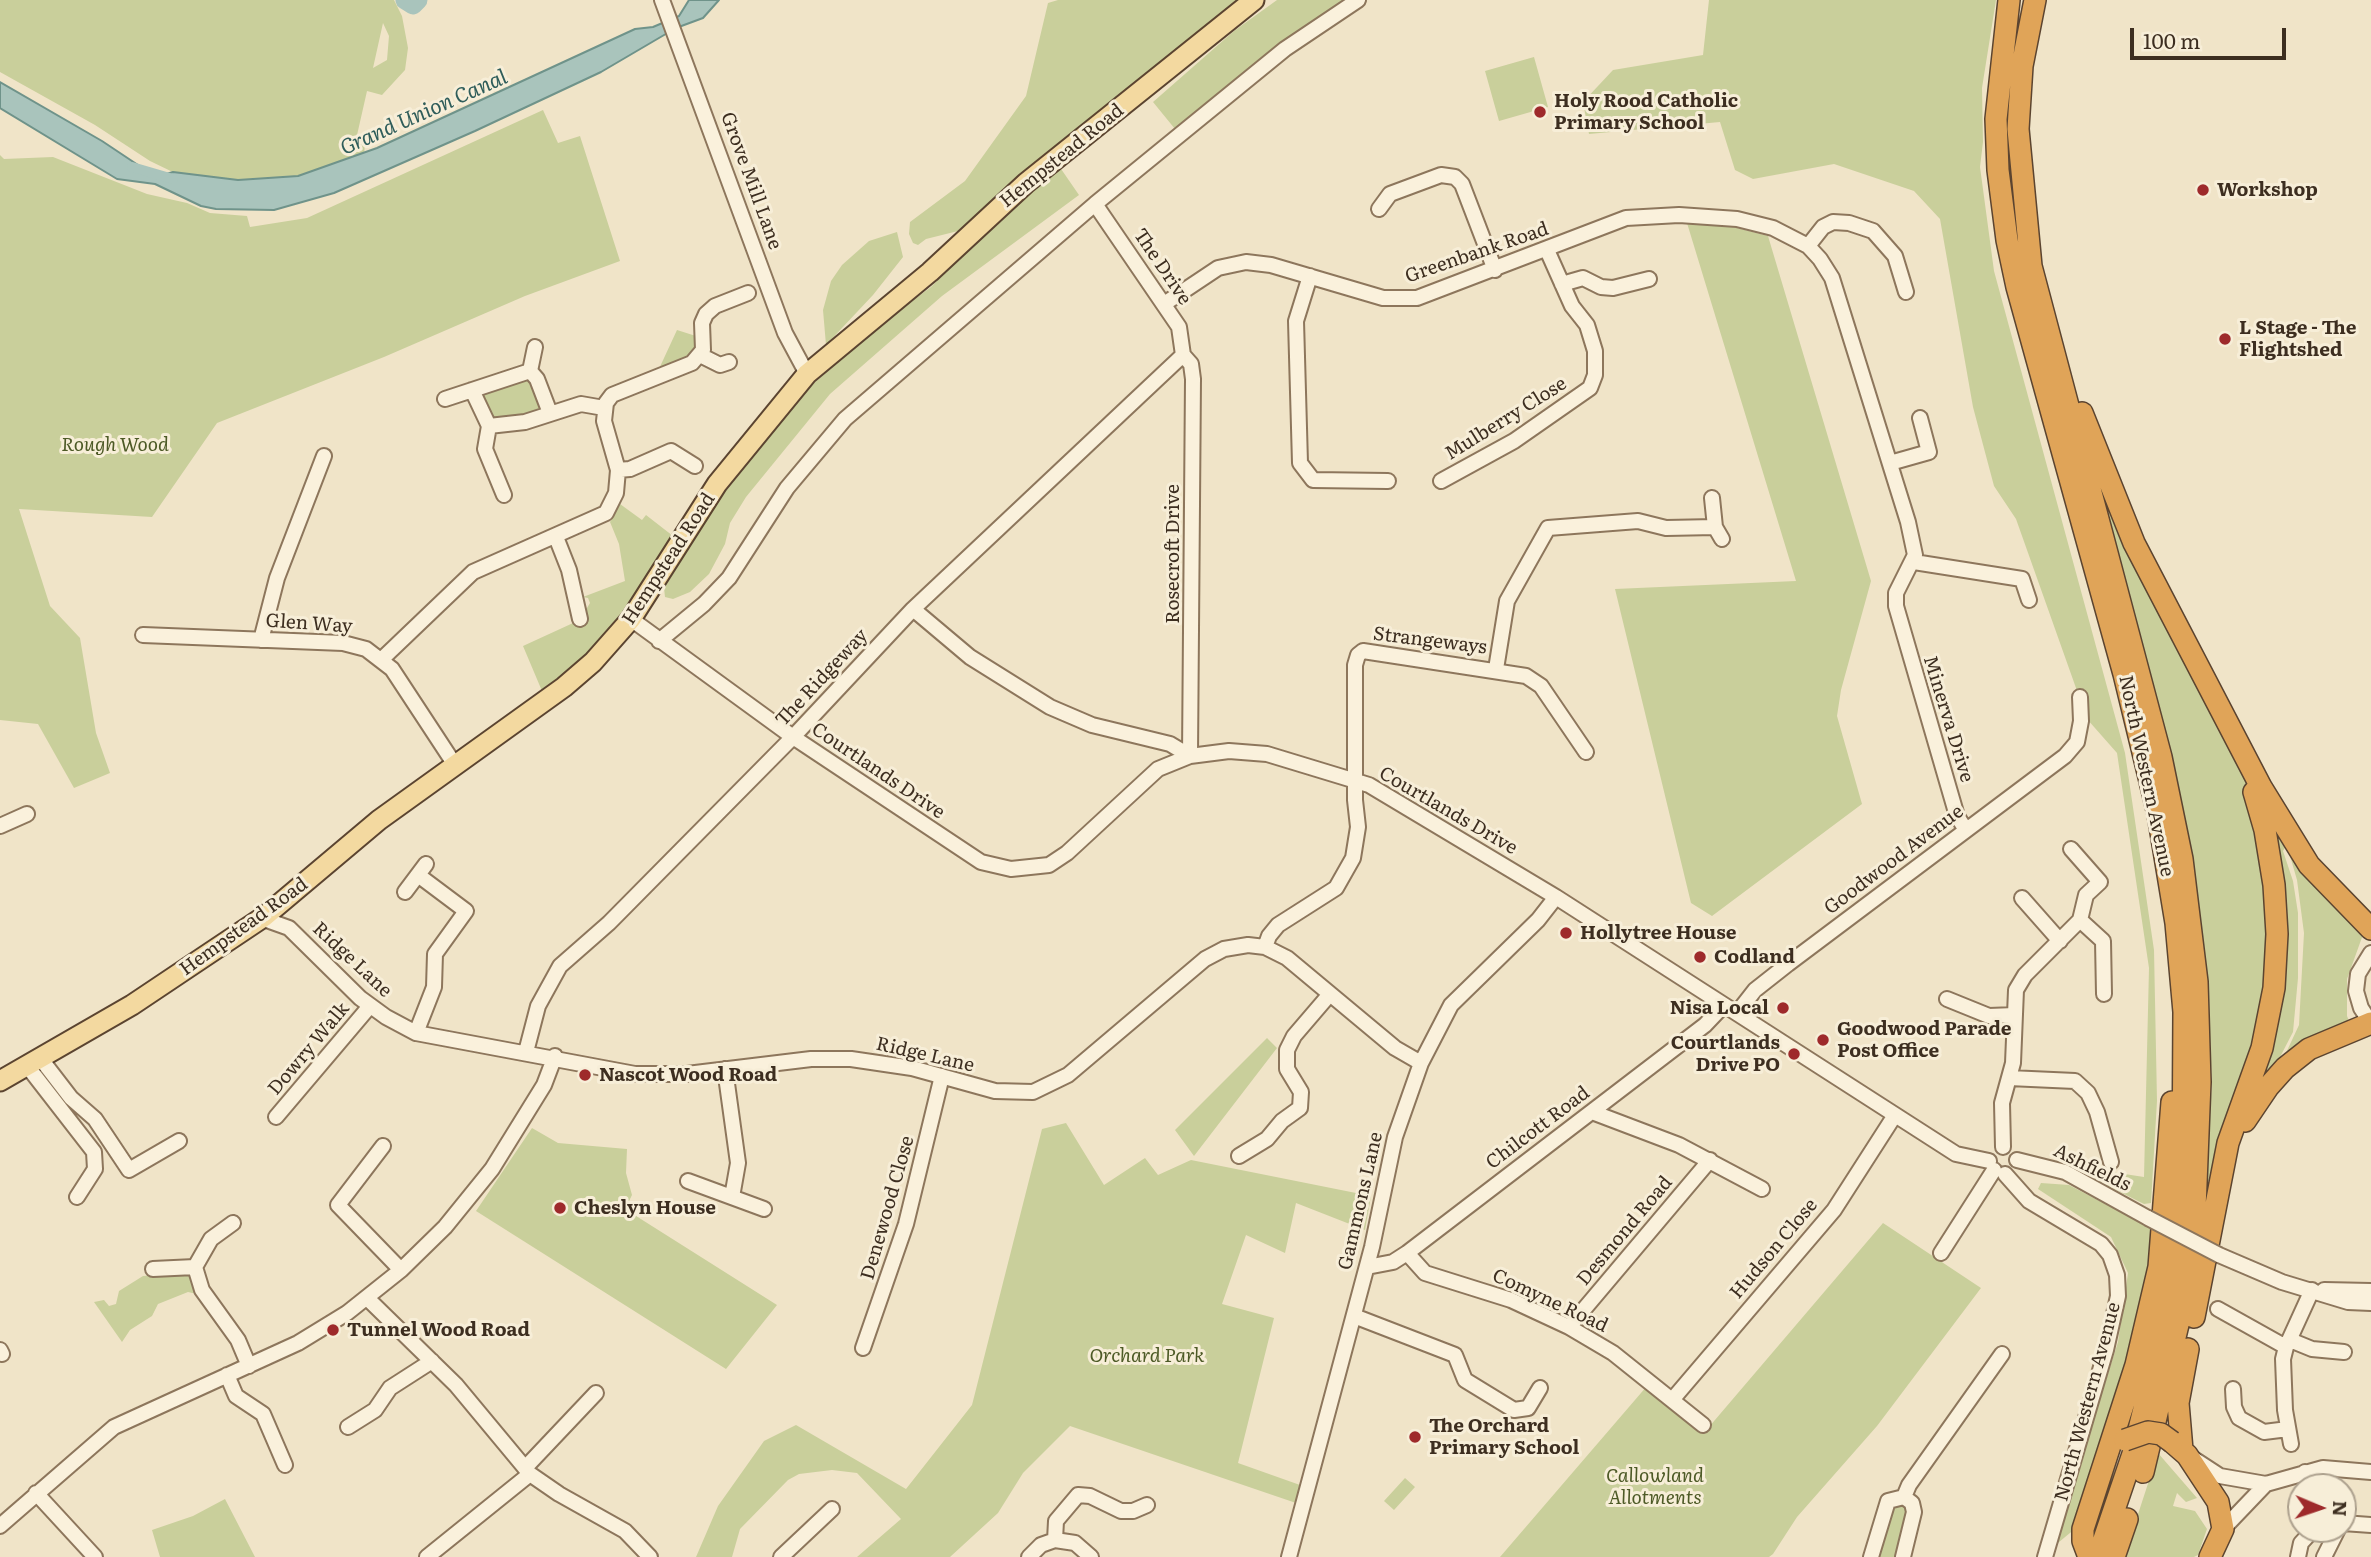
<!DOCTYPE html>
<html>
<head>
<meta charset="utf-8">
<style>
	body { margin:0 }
	#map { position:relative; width:2371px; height:1557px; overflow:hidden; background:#f0e4c8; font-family:Literata,serif }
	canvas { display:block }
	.north { position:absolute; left:2287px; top:1473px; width:70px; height:70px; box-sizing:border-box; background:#f7eed8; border:2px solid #ada18e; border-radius:50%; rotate:92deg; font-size:19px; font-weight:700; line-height:28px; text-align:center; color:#3d2e20 }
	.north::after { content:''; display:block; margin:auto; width:24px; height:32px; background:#9e2a2b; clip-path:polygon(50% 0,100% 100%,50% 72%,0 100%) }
	.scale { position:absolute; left:2130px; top:28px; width:156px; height:32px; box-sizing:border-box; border:4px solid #3d2e20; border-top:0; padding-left:9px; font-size:21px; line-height:24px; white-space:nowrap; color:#3d2e20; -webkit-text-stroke:5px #f7eed8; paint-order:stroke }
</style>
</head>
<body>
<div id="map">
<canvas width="2371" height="1557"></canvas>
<div class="north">N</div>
<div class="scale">100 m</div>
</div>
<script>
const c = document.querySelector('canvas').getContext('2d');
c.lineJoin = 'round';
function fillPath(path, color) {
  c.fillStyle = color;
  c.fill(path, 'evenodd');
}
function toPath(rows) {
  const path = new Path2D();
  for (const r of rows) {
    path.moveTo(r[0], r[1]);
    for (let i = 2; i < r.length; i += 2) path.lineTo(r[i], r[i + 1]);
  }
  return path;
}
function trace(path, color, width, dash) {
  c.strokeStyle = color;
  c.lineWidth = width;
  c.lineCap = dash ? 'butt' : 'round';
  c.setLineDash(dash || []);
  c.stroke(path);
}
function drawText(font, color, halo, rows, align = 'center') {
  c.font = font + ' Literata,serif';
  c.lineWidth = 6;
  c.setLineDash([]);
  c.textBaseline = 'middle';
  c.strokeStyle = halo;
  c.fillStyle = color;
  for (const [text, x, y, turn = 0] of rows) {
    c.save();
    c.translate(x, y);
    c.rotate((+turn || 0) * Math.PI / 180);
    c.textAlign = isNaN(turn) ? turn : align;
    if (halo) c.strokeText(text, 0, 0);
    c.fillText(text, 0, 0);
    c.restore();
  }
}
const green = toPath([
	[0,0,394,0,402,16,408,48,405,70,382,95,367,91,355,144,365,141,364,158,300,180,242,182,181,176,150,161,95,125,0,72],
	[383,23,389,36,387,60,373,68],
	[1058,0,1246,0,1012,184,958,231,926,239,918,245,913,243,909,234,910,222,965,181,1026,96,1048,3],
	[1277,0,1347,0,1283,42,1175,129,1153,102,1234,31],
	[1709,0,1996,0,1982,88,1983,142,1980,167,1994,271,2125,753,2154,950,2157,1101,2151,1203,2144,1204,2078,1171,2079,1167,2144,1177,2149,968,2117,753,2087,719,2016,519,1994,486,1973,407,1940,219,1914,191,1834,164,1753,179,1735,170,1720,122,1589,134,1583,102,1613,70,1703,55],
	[1534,57,1548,107,1499,121,1485,71],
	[543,110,558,143,580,136,620,261,525,296,384,357,217,423,152,517,19,509,50,606,80,638,96,733,110,773,74,788,38,724,0,720,0,155,4,159,53,157,147,194,187,203,210,213,247,216,250,227,307,218],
	[1059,166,1079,195,942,296,830,394,746,497,730,523,725,544,709,574,690,592,673,599,665,597,664,588,718,501,764,435,795,400,881,324,931,287,985,232],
	[1687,223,1733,227,1768,236,1871,581,1841,690,1837,716,1862,804,1712,916,1691,903,1615,589,1796,581],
	[897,232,903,257,873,295,826,345,823,310,831,281,842,265,869,241],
	[677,330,699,337,699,342,692,356,658,371],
	[526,378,531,381,540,404,539,413,493,422,480,393],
	[2103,495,2150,598,2243,771,2268,859,2267,1010,2211,1180,2205,1183,2212,1083,2207,982,2192,857,2172,755,2101,496],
	[620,504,642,520,646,515,673,536,615,627,564,676,542,691,523,646,584,618,584,613,590,603,588,598,583,597,625,581,619,544,610,522],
	[2270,826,2289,841,2283,851,2293,881,2298,913,2298,978,2293,1032,2279,1059,2256,1087,2268,1049],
	[2288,849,2365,929,2347,979,2347,1016,2351,1026,2285,1055,2299,1025,2304,933,2297,880],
	[1267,1038,1277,1048,1194,1156,1175,1130],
	[1066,1123,1104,1185,1145,1158,1158,1175,1191,1160,1371,1196,1365,1230,1296,1203,1285,1253,1246,1235,1222,1304,1274,1318,1238,1463,1300,1485,1296,1503,1070,1426,1023,1473,998,1513,950,1557,857,1557,901,1519,857,1473,832,1470,799,1474,788,1480,740,1529,732,1557,696,1557,718,1506,764,1441,796,1425,906,1489,972,1405,1042,1129],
	[532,1128,558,1143,627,1149,626,1173,632,1195,625,1209,777,1305,726,1369,476,1211],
	[2041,1183,2069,1185,2157,1231,2128,1372,2076,1528,2053,1547,2118,1342,2128,1273,2111,1237,2038,1189],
	[1883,1223,1981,1288,1877,1426,1797,1517,1773,1554,1769,1557,1500,1557,1647,1386,1703,1434],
	[189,1273,197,1294,188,1292,158,1304,152,1316,130,1330,122,1342,94,1302,104,1300,109,1306,116,1304,119,1291,143,1276],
	[2158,1453,2197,1498,2186,1502,2177,1493,2173,1506,2195,1511,2207,1529,2198,1555,2194,1557,2124,1557],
	[1405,1478,1415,1487,1394,1510,1384,1501],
	[225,1499,255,1557,160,1557,152,1530,193,1516],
	[1901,1502,1909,1510,1898,1557,1876,1557,1890,1508]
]);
const water = toPath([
	[689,0,719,0,703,18,676,28,601,72,475,131,334,193,274,210,216,209,201,206,155,184,117,179,0,108,0,82,102,141,156,177,173,172,238,180,298,176,377,148,635,29,653,27,679,16,689,0]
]);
const canal = toPath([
	[132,167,173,179]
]);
const river = toPath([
	[405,0,413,5,418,0]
]);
const minor = toPath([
	[662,0,785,333,807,374],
	[1095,204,1179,327,1183,355],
	[1379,209,1390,194,1441,175,1455,177,1462,184,1495,270],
	[1808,246,1823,227,1833,222,1849,223,1873,231,1895,256,1906,292],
	[1310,276,1296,321,1300,463,1313,480,1388,481],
	[1562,284,1583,278,1601,287,1613,288,1649,279],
	[1164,304,1218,268,1246,262,1271,265,1383,298,1417,298,1626,218,1679,215,1737,219,1773,228,1808,246,1820,259,1832,278,1908,522,1915,555,1896,593,1896,606,1957,816,1966,830],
	[700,355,720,365,729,362],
	[530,371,535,347],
	[472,390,489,426,525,422,581,404,604,408],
	[445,399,530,371,537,379,550,413],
	[489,426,485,449,504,495],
	[1890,463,1929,452,1920,418],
	[618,470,630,469,671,451,695,466],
	[1441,481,1514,441,1590,388,1595,375,1595,351,1587,325,1572,306,1547,250],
	[1712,498,1715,527,1722,539],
	[556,537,569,570,580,619],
	[1914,562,2022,579,2029,600],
	[913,609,970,657,1050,707,1092,725,1170,744,1190,756,1193,379,1191,364,1183,355],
	[631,619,793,737,981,862,1011,869,1049,865,1067,853,1158,769,1190,756,1229,751,1267,754,1369,785,1556,897,1956,1154,1989,1161],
	[143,635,343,643,366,649,392,669,455,765],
	[261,640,277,578,324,456],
	[659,641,704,604,729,578,787,488,845,419,1095,204,1285,49,1358,0],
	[382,659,473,572,606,513,616,493,618,470,604,421,606,403,612,395,692,363,703,350,702,323,706,314,715,306,748,293],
	[1496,669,1507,601,1548,528,1638,521,1666,528,1715,527],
	[0,826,27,814],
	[405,892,426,864],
	[2022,898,2060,941],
	[261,918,289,928,360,998,386,1017,416,1033,635,1074,687,1074,811,1059,851,1059,912,1068,995,1091,1033,1092,1068,1075,1205,959,1224,949,1248,945,1265,947,1287,958,1395,1048,1421,1063],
	[2080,920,2103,941,2104,994],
	[1265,947,1269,936,1278,925,1336,888,1353,858,1358,827,1355,800,1355,665,1358,655,1363,651,1526,676,1541,686,1586,752],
	[2371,953,2358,974,2356,991,2361,1008,2371,1023],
	[1947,999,1989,1016,2015,1015],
	[1737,1013,1755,990,1788,964,2065,756,2077,742,2081,721,2080,697],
	[416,1033,434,987,435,954,466,911,418,875],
	[526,1052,538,1006,560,966,609,923,793,737,913,609,1183,355],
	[41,1059,71,1098,95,1119,129,1170,179,1141],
	[28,1067,94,1152,95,1169,77,1197],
	[725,1069,738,1163,732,1197],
	[2009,1078,2075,1081,2088,1093,2097,1112,2111,1162],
	[1592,1112,1679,1145,1762,1189],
	[276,1117,370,1006],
	[383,1146,338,1205,401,1270],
	[2003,1147,2002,1103,2013,1063,2016,990,2025,975,2080,920,2086,895,2100,882,2071,849],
	[1239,1156,1267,1139,1282,1121,1300,1108,1301,1092,1287,1069,1287,1050,1294,1036,1330,994],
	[2017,1160,2065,1172,2148,1218],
	[2005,1174,2029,1201,2101,1244,2110,1255,2117,1275,2118,1296,2106,1350,2045,1557],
	[688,1181,764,1209],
	[233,1223,211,1239,195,1267,202,1290,238,1340,249,1366],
	[1407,1253,1425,1273,1511,1300,1569,1327,1613,1353,1703,1425],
	[1941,1253,1994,1170],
	[2219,1255,2282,1282,2348,1302,2371,1303],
	[1367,1267,1393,1262,1407,1253,1705,1025,1724,1005],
	[153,1269,195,1267],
	[2324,1290,2371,1291],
	[367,1298,456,1385,530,1474,559,1494,625,1531,650,1557],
	[2218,1309,2286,1347],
	[1354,1316,1455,1355,1465,1380,1514,1410,1528,1408,1540,1388],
	[1569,1327,1710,1160],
	[2290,1340,2312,1349,2344,1352],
	[863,1348,906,1224,942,1076],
	[0,1350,2,1354],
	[227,1375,236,1396,263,1414,285,1465],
	[2233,1389,2234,1407,2239,1418,2264,1432,2288,1429],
	[1672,1400,1834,1210,1895,1115],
	[348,1427,375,1410,390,1388,432,1361],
	[2291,1444,2285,1410,2283,1359,2286,1347,2312,1290],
	[2194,1459,2220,1476,2266,1484,2323,1468,2371,1472],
	[525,1468,596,1393],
	[2305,1472,2310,1487],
	[36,1493,95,1557],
	[2343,1523,2371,1525],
	[0,1526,114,1427,298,1343,347,1313,401,1270,445,1227,492,1169,544,1085,555,1056],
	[2223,1529,2266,1484],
	[1055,1540,1056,1521,1078,1495,1090,1496,1121,1511,1133,1511,1147,1505],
	[427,1557,530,1474],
	[781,1557,832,1509],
	[1029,1557,1041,1545,1055,1540,1075,1543,1091,1557],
	[1289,1557,1372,1247,1395,1137,1421,1063,1451,1005,1538,920,1556,897],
	[1871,1557,1888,1501,1904,1497,1909,1485,2002,1354],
	[1903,1557,1914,1512,1912,1503,1904,1497],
	[2298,1557,2301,1543,2314,1529],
	[2324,1557,2338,1529]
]);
const major = toPath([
	[0,1081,132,1005,265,916,379,820,564,687,593,662,631,619,717,484,807,374,930,272,1026,183,1254,0]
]);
const highway = toPath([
	[2009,0,1996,119,1998,170,2007,240,2017,287,2124,674,2158,814,2176,923,2184,1012,2183,1175,2170,1287,2160,1343,2133,1454,2098,1557],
	[2035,0,2022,66,2018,129,2031,266,2161,757,2182,859,2197,982,2200,1082,2195,1209,2180,1316,2143,1472],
	[2082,413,2134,543,2261,787,2309,865,2371,929],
	[2245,1121,2268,1087,2285,1068,2309,1049,2371,1023],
	[2194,1317,2228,1143,2262,1048,2274,988,2277,934,2274,885,2265,830,2254,792],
	[2172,1442,2187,1455,2218,1502,2223,1529,2210,1557],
	[2182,1450,2178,1403,2188,1349],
	[2089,1557,2083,1541,2083,1529,2136,1365,2159,1267,2172,1102],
	[2114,1557,2127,1519]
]);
const minorBridge = toPath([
	[2148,1218,2219,1255]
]);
const highwayBridge = toPath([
	[2125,1440,2148,1432,2161,1434,2172,1442]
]);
const markers = [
	[1540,112,7,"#9e2a2b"],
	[2203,190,7,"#9e2a2b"],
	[2225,339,7,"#9e2a2b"],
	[1566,933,7,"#9e2a2b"],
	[1700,957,7,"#9e2a2b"],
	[1783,1008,7,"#9e2a2b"],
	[1823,1040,7,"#9e2a2b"],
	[1794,1054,7,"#9e2a2b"],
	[585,1075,7,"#9e2a2b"],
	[560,1208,7,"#9e2a2b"],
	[333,1330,7,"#9e2a2b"],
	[1415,1437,7,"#9e2a2b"]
];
const poiNames = [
	["Holy Rood Catholic",1554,101],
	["Primary School",1554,123],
	["Workshop",2217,190],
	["L Stage - The",2239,328],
	["Flightshed",2239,350],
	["Hollytree House",1580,933],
	["Codland",1714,957],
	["Nisa Local",1769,1008,"right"],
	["Goodwood Parade",1837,1029],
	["Post Office",1837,1051],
	["Courtlands",1780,1043,"right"],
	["Drive PO",1780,1065,"right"],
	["Nascot Wood Road",599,1075],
	["Cheslyn House",574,1208],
	["Tunnel Wood Road",347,1330],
	["The Orchard",1429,1426],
	["Primary School",1429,1448]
];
const streetNames = [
	["Hempstead Road",1062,156,-39],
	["Grove Mill Lane",751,181,70],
	["Greenbank Road",1477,253,-19],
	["The Drive",1162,267,56],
	["Mulberry Close",1506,419,-32],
	["Rosecroft Drive",1173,554,-90],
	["Hempstead Road",669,559,-57],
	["Glen Way",309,624,4],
	["Strangeways",1430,641,7],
	["The Ridgeway",822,678,-47],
	["Minerva Drive",1948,719,73],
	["Courtlands Drive",878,771,34],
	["North Western Avenue",2146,776,78],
	["Courtlands Drive",1448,811,30],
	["Goodwood Avenue",1894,860,-37],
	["Hempstead Road",244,927,-36],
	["Ridge Lane",352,960,43],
	["Dowry Walk",309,1049,-50],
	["Ridge Lane",925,1055,13],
	["Chilcott Road",1538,1128,-37],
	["Ashfields",2092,1168,26],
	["Gammons Lane",1361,1201,-77],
	["Denewood Close",888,1208,-74],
	["Desmond Road",1625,1231,-50],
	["Hudson Close",1774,1249,-50],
	["Comyne Road",1550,1301,25],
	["North Western Avenue",2088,1402,-75]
];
const parkNames = [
	["Rough Wood",115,445],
	["Orchard Park",1147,1356],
	["Callowland",1655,1476],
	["Allotments",1655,1498]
];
const waterNames = [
	["Grand Union Canal",424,113,-24]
];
fillPath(green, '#c9cf9b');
fillPath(water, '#a9c4bc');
trace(water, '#6f938a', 2);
trace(canal, '#a9c4bc', 10);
trace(river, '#a9c4bc', 19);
trace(minor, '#8d765c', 18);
trace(major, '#5b4430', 23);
trace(highway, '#5b4430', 24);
trace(minor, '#faf1dc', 14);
trace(major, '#f3d9a0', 19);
trace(highway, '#e0a458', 21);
trace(minorBridge, '#8d765c', 18, []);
trace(highwayBridge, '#5b4430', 24, []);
trace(minorBridge, '#faf1dc', 14);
trace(highwayBridge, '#e0a458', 21);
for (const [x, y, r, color] of markers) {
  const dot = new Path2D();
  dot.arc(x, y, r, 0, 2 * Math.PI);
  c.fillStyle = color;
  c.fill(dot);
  trace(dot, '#f7eed8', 2.5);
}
drawText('bold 19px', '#3d2e20', '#f7eed8', poiNames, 'left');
drawText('19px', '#3d2e20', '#f7eed8', streetNames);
drawText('italic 19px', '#4d5a26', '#f7eed8', parkNames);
drawText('italic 21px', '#2f5d5a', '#f7eed8', waterNames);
</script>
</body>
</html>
